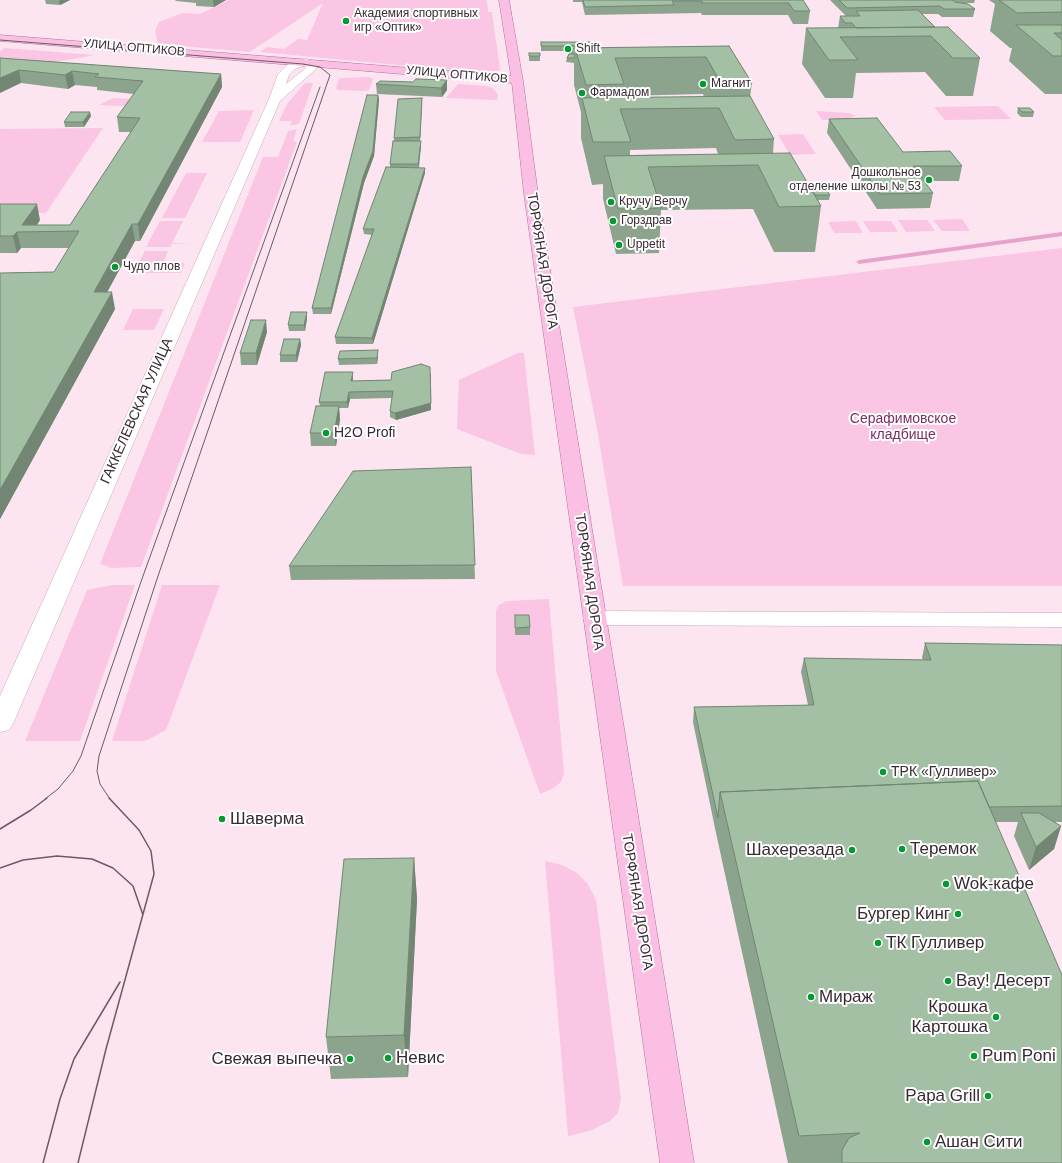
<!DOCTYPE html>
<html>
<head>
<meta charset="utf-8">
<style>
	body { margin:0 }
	canvas { display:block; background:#fce5f1 }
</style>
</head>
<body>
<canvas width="1062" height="1163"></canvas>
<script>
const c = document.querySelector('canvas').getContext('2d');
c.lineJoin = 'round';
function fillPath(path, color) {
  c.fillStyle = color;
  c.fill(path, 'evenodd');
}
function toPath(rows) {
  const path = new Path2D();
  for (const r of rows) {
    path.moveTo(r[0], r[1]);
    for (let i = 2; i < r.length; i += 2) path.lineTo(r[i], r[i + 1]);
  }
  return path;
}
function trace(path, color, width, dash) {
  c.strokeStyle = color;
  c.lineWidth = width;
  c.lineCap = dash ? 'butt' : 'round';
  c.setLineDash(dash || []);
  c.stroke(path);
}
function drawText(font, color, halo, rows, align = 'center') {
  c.font = font + ' Arial,sans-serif';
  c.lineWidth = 4;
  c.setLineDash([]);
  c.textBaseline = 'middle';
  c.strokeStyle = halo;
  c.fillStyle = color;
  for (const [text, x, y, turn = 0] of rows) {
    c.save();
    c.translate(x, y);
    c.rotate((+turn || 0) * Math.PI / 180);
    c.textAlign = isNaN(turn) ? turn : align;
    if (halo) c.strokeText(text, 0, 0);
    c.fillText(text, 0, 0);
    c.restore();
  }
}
const green = toPath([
	[229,0,487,0,488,12,492,12,500,70,495,72,482,73,260,52,267,47,284,49,298,39,307,40,323,3,250,52,158,44,155,31,159,22,183,13,200,14],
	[5,48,95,55,55,62,0,58,0,51],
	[369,77,373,79,369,90,366,91,338,90,336,88,339,79,341,78],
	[305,83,313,83,299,124,290,126,292,121,279,121,287,104],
	[458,84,488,86,494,89,498,95,497,100,446,98],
	[113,98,133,99,129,104,123,106,99,105],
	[998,106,1011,119,945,120,934,107],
	[254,110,240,142,202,142,219,111],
	[816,111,849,113,856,116,844,120,822,120],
	[103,128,46,213,0,213,0,129],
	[297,129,293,141,297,142,141,567,111,568,100,564,263,157,278,157,288,131],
	[803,134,816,154,790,155,778,135],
	[186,173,207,173,185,218,162,218],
	[962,219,970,231,942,231,933,220],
	[898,220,927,220,935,231,906,232],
	[160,221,183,221,172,243,194,244,172,244,170,247,146,247],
	[856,221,863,233,834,233,828,222],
	[863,221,891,221,898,232,870,232],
	[1062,248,1062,586,623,586,598,434,573,307],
	[145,251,168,251,163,263,185,263,181,273,133,273],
	[133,309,164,309,154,330,123,330],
	[518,353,524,353,535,455,521,454,457,429,459,380],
	[112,585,135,585,80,741,25,741,87,590],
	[162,585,220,585,166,730,145,741,112,741],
	[549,599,564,773,561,782,552,789,540,794,496,671,496,610,499,605,506,601],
	[545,861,562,865,577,873,588,884,596,900,621,1099,618,1113,610,1121,590,1131,568,1136]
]);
const stream = toPath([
	[1062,232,1062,236,859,264,856,262,859,260,1062,232]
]);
const minor = toPath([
	[306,59,310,60,317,68,280,101,13,724,9,730,0,732,0,696,269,99,278,74,287,65,306,59],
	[304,66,306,68,286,84,289,75,295,69,304,66],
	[594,611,1062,613,1062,627,594,625,586,623,583,618,586,613,594,611]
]);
const major = toPath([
	[499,0,509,0,523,81,538,194,694,1163,660,1163,524,194,512,83,0,41,0,35,511,76,499,0]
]);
const tramFar1 = toPath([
	[0,40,303,64,320,67,330,75,158,576,99,756,97,771,100,784,110,799],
	[45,799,58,789,73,771,81,756,143,576,320,87]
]);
const tram = toPath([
	[0,829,31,810,47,798],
	[0,868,23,860,57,856,92,859,113,868,133,886,143,915],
	[43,1163,60,1099,74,1059,120,982],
	[78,1163,106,1049,154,874,151,851,139,830,109,798]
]);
const wall = toPath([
	[45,0,70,0,60,5,46,4],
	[175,0,226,0,214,7,196,6,196,3,176,1],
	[573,0,803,0,810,11,808,24,793,24,788,15,702,15,701,13,585,15,582,2,573,2],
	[830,0,975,0,974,3,963,3,975,9,973,17,942,17,938,14,922,14,935,27,980,58,973,96,946,96,925,72,856,73,853,98,825,98,802,64,806,28,838,28,840,16,846,16],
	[989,0,1062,0,1062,94,1045,94,1009,61,1012,48,1010,48,990,31,995,4],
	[541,42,596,46,596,48,729,46,752,83,750,97,774,139,773,153,811,189,830,195,829,200,818,200,821,206,815,252,774,252,753,209,661,210,659,253,616,254,603,199,603,184,592,185,581,138,581,112,574,85,574,63,566,62,567,58,569,54,570,51,541,51],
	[703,94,704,97,624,98,624,96],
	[716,148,718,154,630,155,630,150],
	[529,53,540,53,540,61,529,61],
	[0,58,221,74,222,87,140,241,135,241,107,292,115,309,0,519,0,273,54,272,69,248,21,248,17,253,0,253,0,204,40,220,37,225,70,225,131,132,119,132,117,117,134,94,97,90,97,87,75,85,68,89,21,83],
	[416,79,447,90,442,97,377,94,376,84,413,82],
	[378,95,379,100,374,156,364,183,331,314,313,314,312,308],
	[422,103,420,141,421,146,419,168,425,168,425,173,373,344,336,344,335,337,372,235,364,234,363,229,390,167,390,164,394,141,394,138],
	[1018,108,1034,112,1033,117,1021,117,1017,113],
	[91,116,84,127,65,127,64,122],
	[829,119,903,152,962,166,959,181,924,181,933,193,930,208,877,209,827,133],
	[307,318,305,331,289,331,288,325],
	[267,332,257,365,241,365,240,353],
	[300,339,301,345,297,362,280,362,280,355],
	[378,357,377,364,339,365,338,359],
	[431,374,431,410,396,420,390,417,390,411,392,398,350,399,348,408,339,408,340,419,336,446,311,446,310,433,320,406,319,402,353,378,353,381,391,380],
	[471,467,475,579,291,580,289,566],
	[515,615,530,627,530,635,515,635],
	[925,643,1062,645,1062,822,1054,822,1061,826,1054,849,1029,870,1014,836,1018,822,996,822,1062,1163,788,1163,716,833,693,722,694,707,808,705,801,672,804,658,923,660,922,658],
	[414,858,417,899,408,1077,331,1079,326,1037]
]);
const shadedWall = toPath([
	[61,0,70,0,60,5,59,1],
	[213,0,226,0,214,7],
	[19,70,21,83,0,93,0,78],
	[72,71,75,85,68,89,65,75],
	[221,74,222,87,140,241,138,224],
	[447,80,447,90,442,97,441,88],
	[378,95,379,100,374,156,364,183,331,314,331,308],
	[422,98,422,103,420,142,420,137],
	[90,112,91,116,84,127,83,122],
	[421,141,421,146,418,169,418,164],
	[425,168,425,173,373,344,372,338],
	[37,204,40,220,32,232,22,225],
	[132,224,135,241,98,309,94,292],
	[17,232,21,248,17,253,13,236],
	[112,292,115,309,0,519,0,490],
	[307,312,307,318,305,331,304,325],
	[266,320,267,332,257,365,256,353],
	[300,339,301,345,297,362,296,355],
	[378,350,378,357,377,364,377,358],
	[353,372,353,378,352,387,351,381],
	[431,374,431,410,396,420,395,413],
	[349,392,350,399,348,408,347,402],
	[339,406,340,419,336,446,334,433],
	[1061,826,1054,849,1029,870,1036,847],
	[414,858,417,899,408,1077,404,1035]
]);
const building = toPath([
	[583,0,672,0,674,5,585,7,583,0],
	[674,0,803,0,810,11,794,11,789,3,702,3,702,1,675,1,674,0],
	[839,0,952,0,955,2,968,4,975,9,944,9,940,6,847,8,839,0],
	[999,0,1062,0,1062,12,1017,13,999,0],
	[918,10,935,27,856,28,852,23,845,23,840,16,860,16,856,11,918,10],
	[1016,25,1062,25,1062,33,1054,33,1062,40,1062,56,1053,56,1016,25],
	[948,27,980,58,953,58,931,36,840,37,858,60,829,60,806,28,948,27],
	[541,42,595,42,596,46,541,46,541,42],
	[570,46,579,46,581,48,571,49,570,46],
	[729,46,752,83,721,83,706,57,615,58,624,84,586,85,575,48,729,46],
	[529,53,540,53,540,56,529,56,529,53],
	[569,54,575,54,574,58,567,58,569,54],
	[0,58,221,74,138,224,132,224,94,292,112,292,0,490,0,273,54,272,79,231,17,232,13,236,0,236,0,204,37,204,22,225,70,225,140,118,117,117,143,81,95,77,99,74,72,71,65,75,19,70,0,78,0,58],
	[416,79,447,80,441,88,376,84,380,81,413,82,416,79],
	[367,95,378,95,373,151,363,177,331,308,312,308,367,95],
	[750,96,774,139,735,140,719,108,620,109,631,142,593,142,582,98,750,96],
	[422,98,420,137,394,138,398,99,422,98],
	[1018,108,1030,108,1034,112,1022,112,1018,108],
	[71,112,90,112,83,122,64,122,71,112],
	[877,118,903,152,950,151,962,166,913,166,933,193,880,194,829,119,877,118],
	[393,141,421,141,418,164,390,164,393,141],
	[790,153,821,206,779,207,758,165,648,167,661,208,618,209,604,156,790,153],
	[386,167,425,168,372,338,335,337,374,229,363,229,386,167],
	[811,189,826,189,830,195,815,195,811,189],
	[291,312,307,312,304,325,288,325,291,312],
	[251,320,266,320,256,353,240,353,251,320],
	[284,339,300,339,296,355,280,355,284,339],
	[378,350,377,358,338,359,340,351,378,350],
	[421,364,430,367,431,403,395,413,390,411,393,391,349,392,347,402,319,402,325,372,353,372,351,381,391,380,392,372,421,364],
	[316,406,339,406,334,433,310,433,316,406],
	[471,467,475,565,289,566,353,471,471,467],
	[515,615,529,615,530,627,515,628,515,615],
	[925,643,1062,645,1062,806,989,807,978,781,720,792,718,818,694,707,814,705,804,658,931,660,925,643],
	[978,781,1062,975,1062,1163,842,1163,842,1150,849,1138,860,1133,799,1136,720,792,978,781],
	[1021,813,1039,813,1061,826,1036,847,1021,813],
	[414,858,404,1035,326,1037,344,859,414,858]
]);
const markers = [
	[346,21,4,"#059932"],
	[568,49,4,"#059932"],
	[703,84,4,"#059932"],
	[582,93,4,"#059932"],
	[929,180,4,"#059932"],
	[611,202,4,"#059932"],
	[613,221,4,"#059932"],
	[619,245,4,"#059932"],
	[115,267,4,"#059932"],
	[326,433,4,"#059932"],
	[883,772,4,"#059932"],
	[222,819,4,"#059932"],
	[902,849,4,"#059932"],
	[852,850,4,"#059932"],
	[946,884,4,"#059932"],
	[958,914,4,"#059932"],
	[878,943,4,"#059932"],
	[948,981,4,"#059932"],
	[811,997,4,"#059932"],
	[996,1017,4,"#059932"],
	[974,1056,4,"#059932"],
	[388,1058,4,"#059932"],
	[350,1059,4,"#059932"],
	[988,1096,4,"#059932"],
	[927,1142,4,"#059932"]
];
const farPoinames = [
	["Академия спортивных",354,14],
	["игр «Оптик»",354,28],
	["Shift",576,49],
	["Магнит",711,84],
	["Фармадом",590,93],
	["Дошкольное",921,173,"right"],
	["отделение школы № 53",921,187,"right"],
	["Кручу Верчу",619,202],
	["Горздрав",621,221],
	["Uppetit",627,245],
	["Чудо плов",123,267]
];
const farStreetnames = [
	["УЛИЦА ОПТИКОВ",134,48,5],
	["УЛИЦА ОПТИКОВ",457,75,5]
];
const streetNames = [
	["ТОРФЯНАЯ ДОРОГА",542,261,81],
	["ГАККЕЛЕВСКАЯ УЛИЦА",137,411,-66],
	["ТОРФЯНАЯ ДОРОГА",589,582,82],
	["ТОРФЯНАЯ ДОРОГА",637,902,81]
];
const parkNames = [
	["Серафимовское",903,419],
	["кладбище",903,435]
];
const poiNames = [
	["H2O Profi",334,433],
	["ТРК «Гулливер»",891,772]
];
const nearPoinames = [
	["Шаверма",230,819],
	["Теремок",910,849],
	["Шахерезада",844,850,"right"],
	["Wok-кафе",954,884],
	["Бургер Кинг",950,914,"right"],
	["ТК Гулливер",886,943],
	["Вау! Десерт",956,981],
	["Мираж",819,997],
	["Крошка",988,1007,"right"],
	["Картошка",988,1027,"right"],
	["Pum Poni",982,1056],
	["Невис",396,1058],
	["Свежая выпечка",342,1059,"right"],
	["Papa Grill",980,1096,"right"],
	["Ашан Сити",935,1142]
];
fillPath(green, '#fbc6e4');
fillPath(stream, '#e7a3ca');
trace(minor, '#c9a6ba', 1);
trace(major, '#b57099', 1);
fillPath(minor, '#fff');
fillPath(major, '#fbbfe3');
trace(tramFar1, '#6b5b64', 1);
trace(tram, '#6b5b64', 1.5);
fillPath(wall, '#8ca48d');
fillPath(shadedWall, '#728673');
fillPath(building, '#a3bfa4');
trace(building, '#728673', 1);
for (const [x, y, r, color] of markers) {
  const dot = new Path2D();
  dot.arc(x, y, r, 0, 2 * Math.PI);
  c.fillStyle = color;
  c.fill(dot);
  trace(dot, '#fff', 1.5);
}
drawText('12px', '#382a32', '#fff', farPoinames, 'left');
drawText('12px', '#382a32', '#fff', farStreetnames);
drawText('14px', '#382a32', '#fff', streetNames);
drawText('14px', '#7a2d5f', '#fff', parkNames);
drawText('14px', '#382a32', '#fff', poiNames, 'left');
drawText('17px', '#382a32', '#fff', nearPoinames, 'left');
</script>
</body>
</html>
